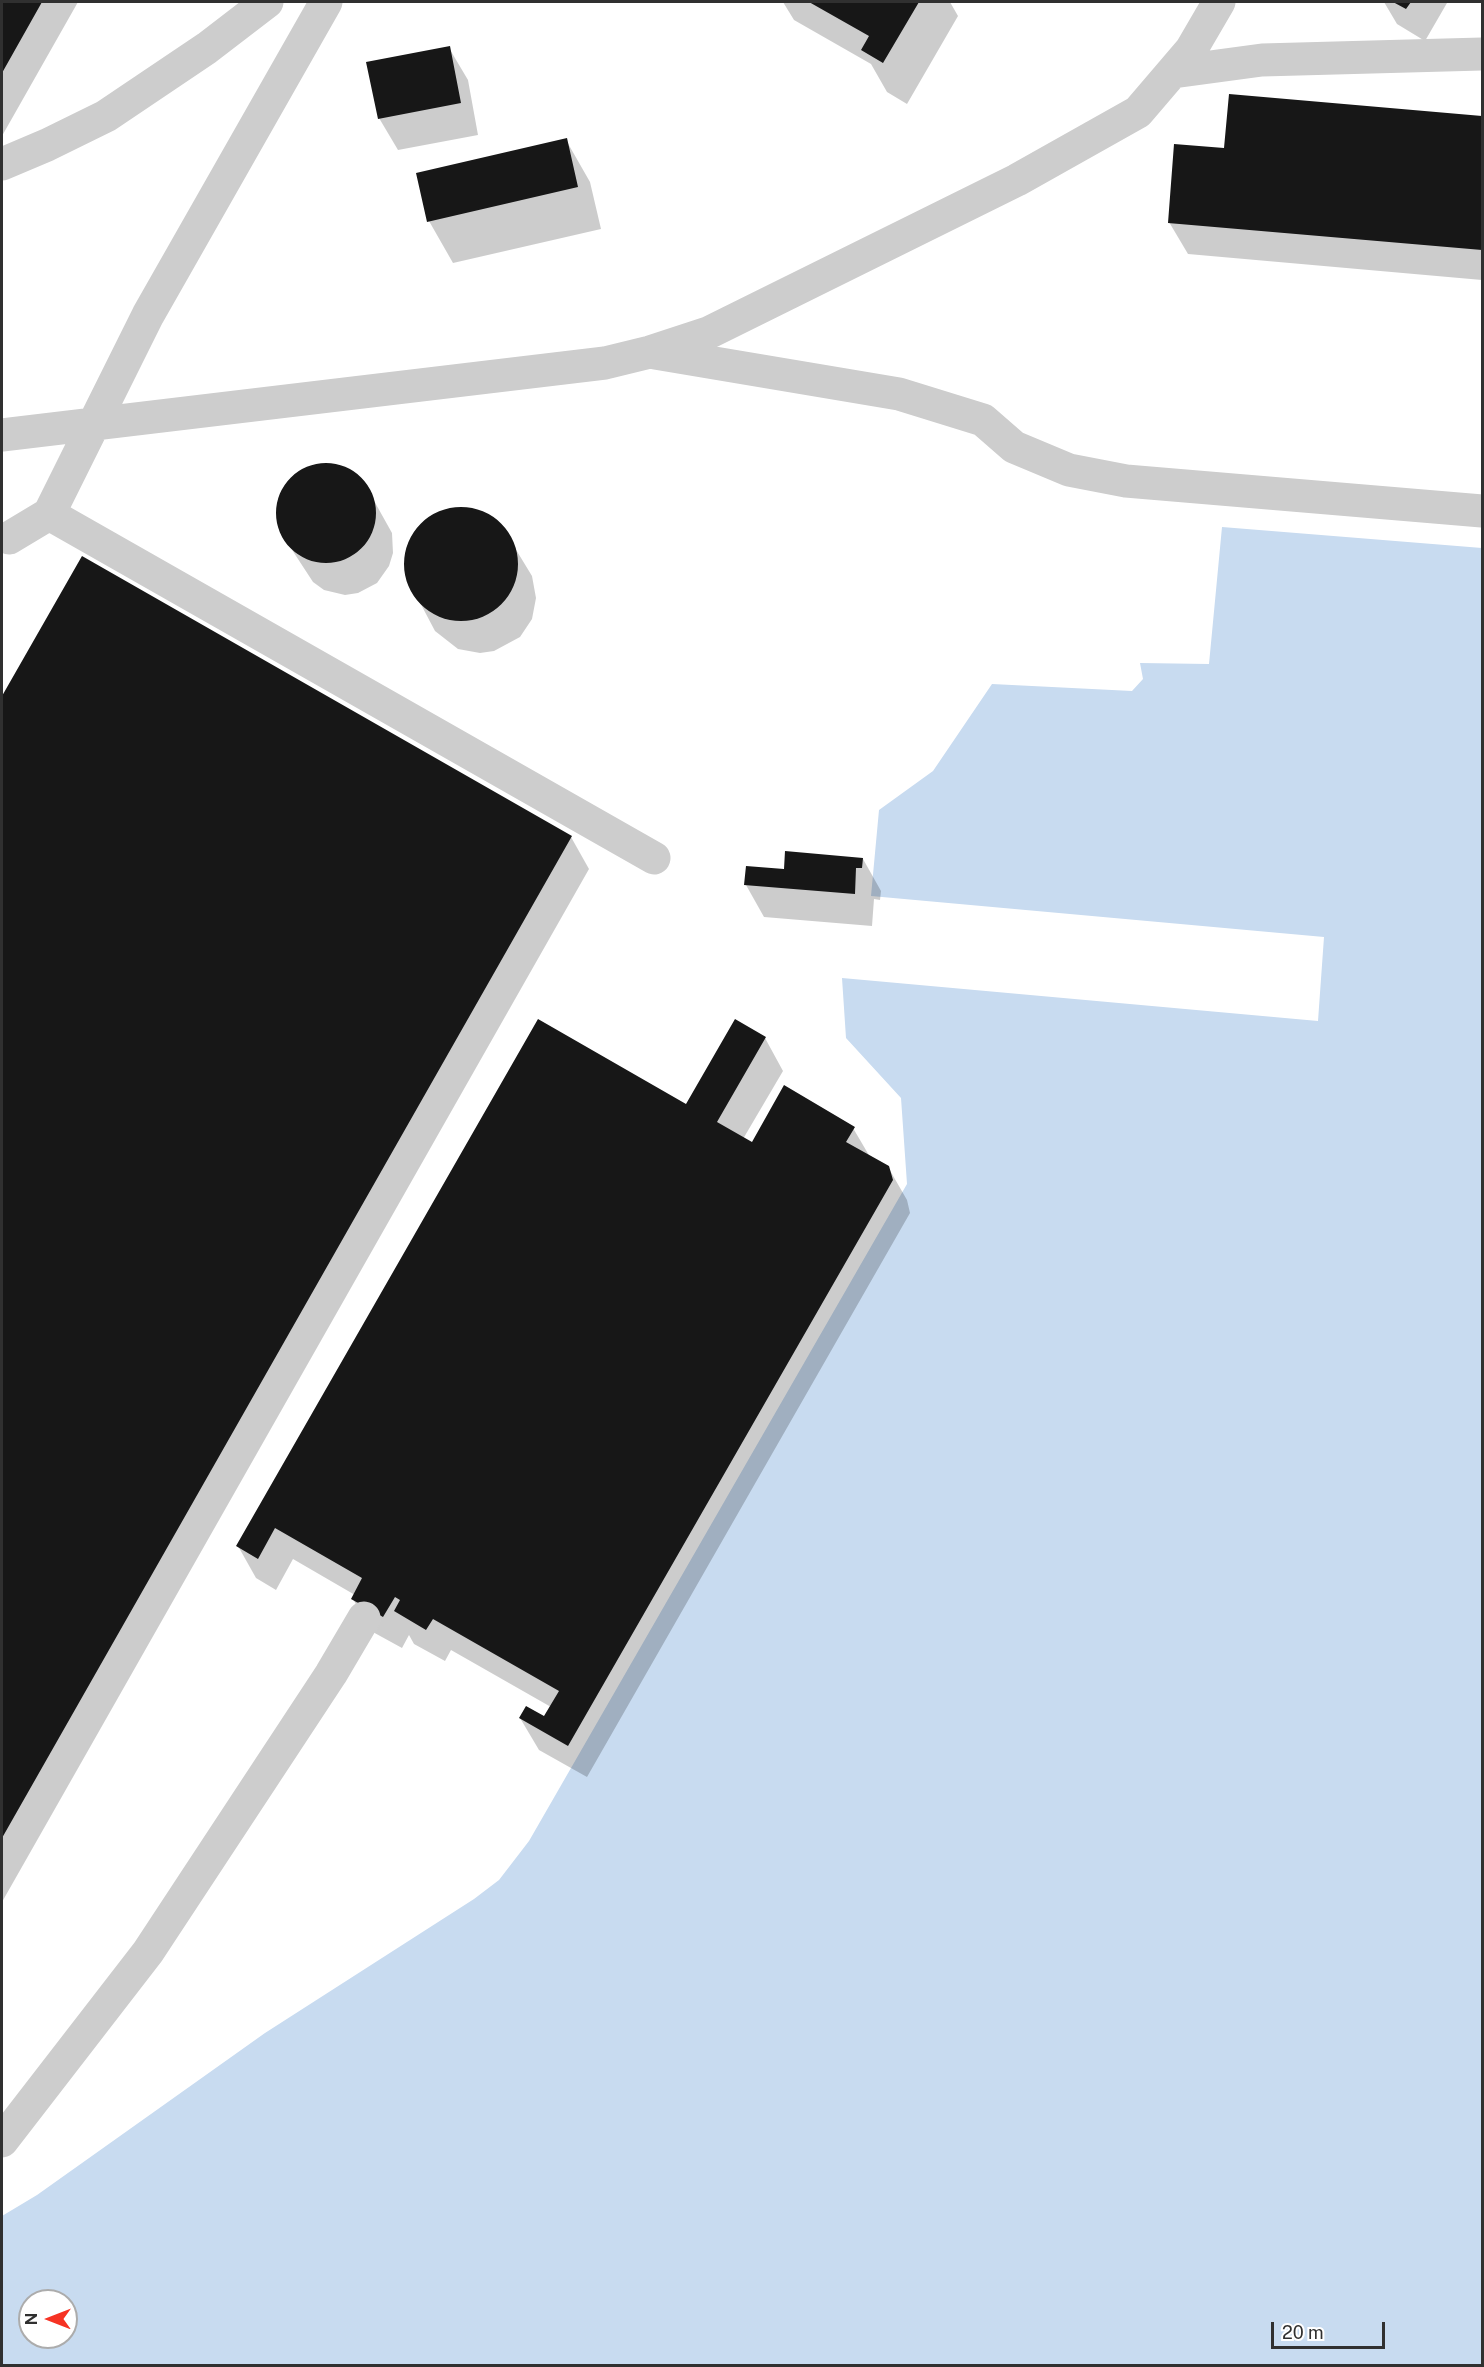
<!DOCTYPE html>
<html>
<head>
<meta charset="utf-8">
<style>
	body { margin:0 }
	#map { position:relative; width:1484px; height:2367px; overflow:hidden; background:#fff; font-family:"Public Sans",sans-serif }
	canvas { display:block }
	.frame { position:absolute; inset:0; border:3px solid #303030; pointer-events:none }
	.north { position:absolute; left:18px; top:2289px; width:60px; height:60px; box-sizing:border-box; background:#fff; border:2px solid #acacac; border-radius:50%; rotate:270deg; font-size:16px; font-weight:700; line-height:24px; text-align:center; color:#303030 }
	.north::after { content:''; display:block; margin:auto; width:21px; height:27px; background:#f63324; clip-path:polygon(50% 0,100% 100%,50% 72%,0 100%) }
	.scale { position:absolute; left:1271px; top:2322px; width:114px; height:27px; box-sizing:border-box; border:3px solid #303030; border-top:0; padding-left:8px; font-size:18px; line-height:21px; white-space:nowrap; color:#303030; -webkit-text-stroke:4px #fff; paint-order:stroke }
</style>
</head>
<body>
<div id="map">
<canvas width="1484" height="2367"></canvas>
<div class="frame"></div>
<div class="north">N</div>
<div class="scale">20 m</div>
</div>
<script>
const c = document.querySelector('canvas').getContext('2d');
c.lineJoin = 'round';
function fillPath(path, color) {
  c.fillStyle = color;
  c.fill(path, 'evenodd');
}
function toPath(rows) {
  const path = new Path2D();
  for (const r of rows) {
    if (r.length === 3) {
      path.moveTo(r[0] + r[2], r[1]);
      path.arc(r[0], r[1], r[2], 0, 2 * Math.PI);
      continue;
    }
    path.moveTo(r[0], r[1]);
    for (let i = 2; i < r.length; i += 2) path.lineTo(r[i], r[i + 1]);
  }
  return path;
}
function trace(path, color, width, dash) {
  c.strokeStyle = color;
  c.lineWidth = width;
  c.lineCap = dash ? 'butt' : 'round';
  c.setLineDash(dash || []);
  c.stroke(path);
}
const water = toPath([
	[1222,527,1482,548,1482,2365,2,2365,2,2216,37,2195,265,2033,474,1899,499,1880,529,1841,907,1184,901,1098,846,1038,842,978,1318,1021,1324,937,871,896,879,810,933,771,992,684,1132,691,1143,679,1140,663,1209,664],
	[30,2301,66,2301,66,2337,30,2337]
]);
const shadow = toPath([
	[2,2,78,2,2,136],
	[783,2,950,2,958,16,907,104,887,92,871,64,794,20],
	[1384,2,1446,2,1447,3,1425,41,1397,24],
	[449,48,468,80,478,135,398,150,379,118],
	[1230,96,1482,118,1482,280,1188,254,1169,222,1226,150],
	[566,140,590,182,601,229,453,263,429,221],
	[326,464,346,469,363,481,392,533,393,553,389,566,377,583,358,593,345,595,324,590,313,582,281,533,277,512,282,492,294,476,313,466],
	[461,508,483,512,501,525,532,576,536,598,532,619,520,637,494,651,480,653,458,649,435,631,407,578,405,564,409,542,422,524,440,512],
	[82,558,571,837,589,869,2,1902,2,699],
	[863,859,881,891,880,900,874,899,872,926,764,917,746,885,785,871],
	[765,1038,783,1071,743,1139,753,1145,853,1128,870,1157,888,1167,907,1200,910,1213,587,1777,539,1750,520,1718,545,1718,551,1707,451,1650,445,1661,414,1644,409,1635,402,1648,371,1631,353,1599,355,1595,293,1559,276,1590,256,1578,238,1546,686,1106]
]);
const building = toPath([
	[2,2,42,2,2,73],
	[809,2,919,2,883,63,861,50,869,36],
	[1393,2,1411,2,1406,9],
	[450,46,461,103,378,119,366,62],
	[1229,94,1482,116,1482,250,1168,223,1174,144,1224,148],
	[567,138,578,187,427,222,416,173],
	[326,513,50],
	[461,564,57],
	[82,556,572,836,2,1838,2,696],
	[785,851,863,858,862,868,856,868,855,894,744,885,746,866,784,869],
	[538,1019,686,1104,735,1019,766,1037,717,1122,752,1142,784,1085,855,1127,846,1142,889,1166,893,1180,568,1746,519,1718,526,1706,544,1716,559,1691,433,1619,426,1630,394,1611,400,1600,395,1597,383,1617,351,1599,362,1578,275,1528,258,1559,236,1546]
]);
const minor = toPath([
	[1173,72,1262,60,1482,54],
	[2,164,47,145,106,116,207,48,267,2],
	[655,353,899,394,983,420,1014,447,1069,470,1126,481,1482,511],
	[2,435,605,363,650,352,708,333,1017,180,1138,112,1191,50,1219,2],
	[49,514,654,858],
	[9,538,49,514,148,315,326,2],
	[2,2141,148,1952,331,1674,364,1618]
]);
fillPath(water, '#c8dbf0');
fillPath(shadow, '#0003');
fillPath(building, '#171717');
trace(minor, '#cdcdcd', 33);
</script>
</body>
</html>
